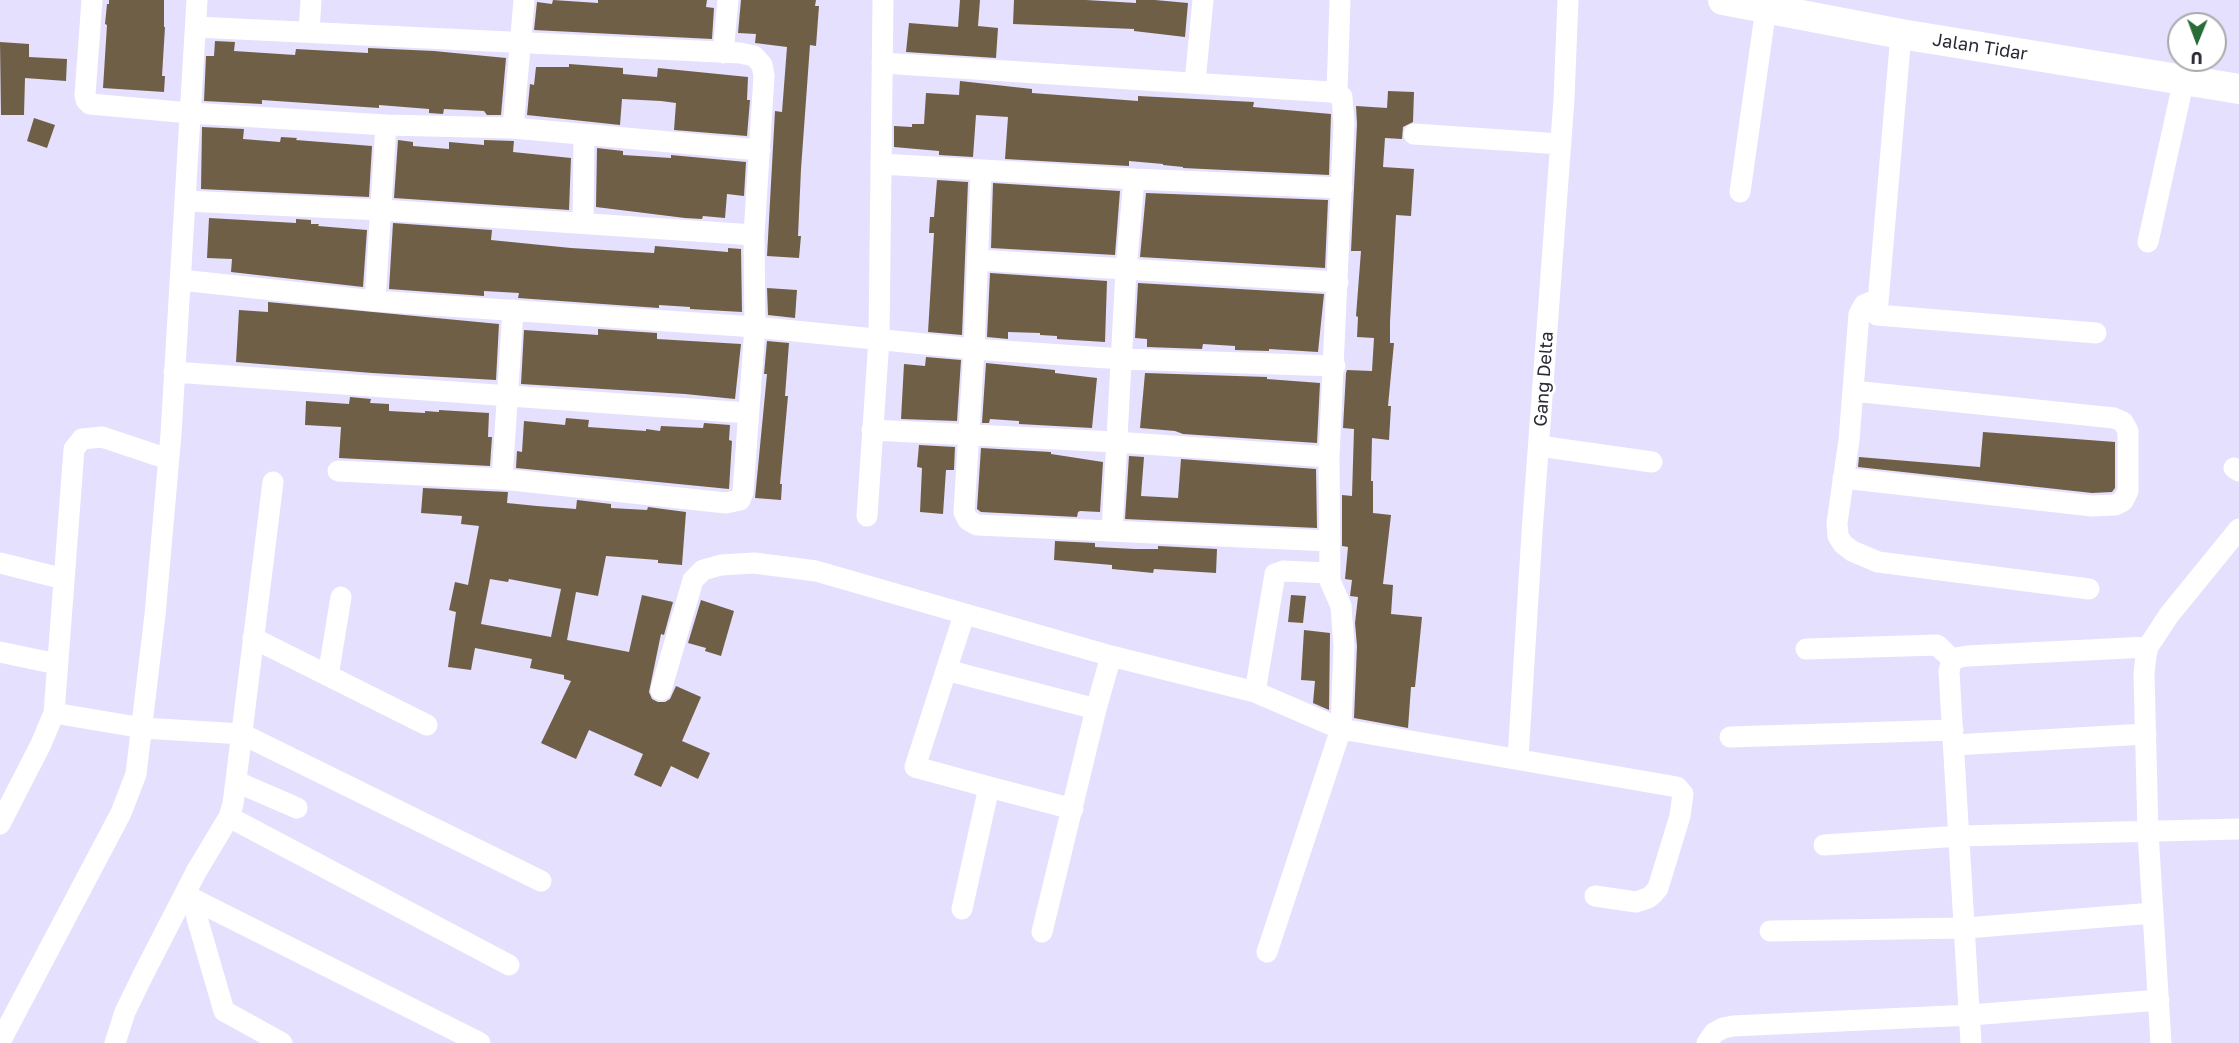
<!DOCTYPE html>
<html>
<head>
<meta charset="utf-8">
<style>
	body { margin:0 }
	#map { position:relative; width:2239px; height:1043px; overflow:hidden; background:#e4e0fd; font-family:"Golos Text",sans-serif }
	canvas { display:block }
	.north { position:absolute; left:2167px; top:12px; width:60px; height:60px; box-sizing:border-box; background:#fff; border:2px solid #aaa9ad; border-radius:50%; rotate:181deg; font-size:16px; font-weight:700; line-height:24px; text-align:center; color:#2a2833 }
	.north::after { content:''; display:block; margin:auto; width:21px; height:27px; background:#296c37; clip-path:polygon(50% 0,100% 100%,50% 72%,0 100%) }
</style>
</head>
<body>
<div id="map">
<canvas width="2239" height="1043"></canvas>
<div class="north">U</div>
</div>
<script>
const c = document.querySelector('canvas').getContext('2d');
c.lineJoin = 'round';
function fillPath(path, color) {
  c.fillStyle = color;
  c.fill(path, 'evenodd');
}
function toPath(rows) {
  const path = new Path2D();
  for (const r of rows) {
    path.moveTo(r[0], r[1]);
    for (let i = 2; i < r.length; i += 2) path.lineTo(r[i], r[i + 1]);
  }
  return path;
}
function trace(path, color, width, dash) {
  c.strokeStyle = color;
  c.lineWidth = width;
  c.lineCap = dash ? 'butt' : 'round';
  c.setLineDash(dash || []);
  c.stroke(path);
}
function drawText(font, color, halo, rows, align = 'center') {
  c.font = font + ' "Golos Text",sans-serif';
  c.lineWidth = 6;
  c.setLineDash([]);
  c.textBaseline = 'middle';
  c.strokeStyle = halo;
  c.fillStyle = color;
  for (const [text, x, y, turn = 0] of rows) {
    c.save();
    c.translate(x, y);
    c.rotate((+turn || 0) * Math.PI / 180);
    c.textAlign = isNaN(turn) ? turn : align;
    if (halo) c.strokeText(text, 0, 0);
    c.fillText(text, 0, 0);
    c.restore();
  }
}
const building = toPath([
	[109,0,164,0,164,27,165,27,162,76,165,76,164,92,103,88,107,25,105,24,107,4,109,4],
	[553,0,598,3,598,0,707,0,706,7,714,8,712,39,534,30,537,2,552,4],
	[741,0,816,0,815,6,819,6,816,46,810,45,801,169,798,236,801,236,799,258,767,256,775,111,782,112,787,47,755,43,756,34,738,33],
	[960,0,980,0,978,26,998,28,996,58,906,52,909,23,958,27],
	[1014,0,1086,0,1136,3,1136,0,1155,0,1188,3,1185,37,1134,31,1134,29,1013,24],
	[215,41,235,42,234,51,295,55,296,49,368,53,368,48,434,51,506,58,501,115,487,115,484,111,444,109,443,114,429,113,429,109,379,105,379,108,262,100,262,104,204,101,206,56,214,56],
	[0,42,29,44,29,57,67,59,66,81,25,78,24,115,1,115],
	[569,64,623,68,623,74,657,77,658,68,748,77,747,100,750,100,747,136,674,130,676,103,661,101,622,99,620,125,527,115,530,84,534,85,536,67,569,67],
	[960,81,1032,89,1032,93,1138,101,1138,96,1254,102,1253,107,1331,114,1329,175,1183,168,1183,167,1163,165,1163,164,1129,161,1129,166,1005,159,1008,117,976,115,973,157,939,155,939,151,894,147,894,126,912,127,912,124,924,124,926,93,959,95],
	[1388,91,1414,92,1413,122,1403,127,1402,139,1385,138,1383,167,1414,169,1411,216,1396,215,1390,322,1390,343,1394,343,1388,406,1391,406,1389,440,1372,438,1371,481,1373,481,1373,513,1391,515,1383,584,1393,585,1391,614,1422,617,1415,687,1411,687,1408,728,1354,718,1357,646,1355,623,1358,597,1350,596,1352,580,1345,579,1348,547,1342,546,1342,495,1352,496,1354,429,1343,428,1346,373,1347,370,1372,371,1374,338,1357,337,1358,317,1356,316,1361,251,1351,251,1357,124,1356,106,1387,108],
	[34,118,55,125,47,148,27,141],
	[202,127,244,129,243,139,280,142,281,137,297,138,296,140,372,146,369,197,201,189],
	[398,140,413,142,413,146,449,149,449,142,484,145,484,140,514,141,513,152,571,158,569,210,394,198],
	[597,148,623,151,623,155,671,158,671,155,746,162,744,196,727,194,725,218,703,216,702,219,685,218,596,207],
	[937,180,968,182,962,335,928,332,934,233,929,233,930,217,934,217],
	[993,183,1120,191,1115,255,991,248],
	[1146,193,1328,200,1325,268,1140,257],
	[209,218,296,223,296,219,311,220,311,224,319,224,318,226,367,230,363,287,231,272,232,259,207,258],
	[393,223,492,230,491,240,571,248,654,253,655,246,728,252,728,248,741,249,742,312,690,309,690,307,659,305,659,308,518,298,519,293,484,291,484,296,389,289],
	[990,273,1107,281,1105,342,1057,339,1057,336,1040,335,1040,333,1008,332,1008,339,987,337],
	[1138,283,1324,294,1318,352,1269,349,1269,351,1235,350,1235,346,1203,344,1202,349,1147,347,1147,339,1135,338],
	[767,288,797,290,795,318,768,315],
	[268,302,499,324,496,380,372,373,236,362,239,310,268,312],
	[598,329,657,333,657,339,741,344,735,399,685,394,521,384,524,330,598,335],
	[767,341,789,343,785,396,788,396,780,484,782,484,781,500,755,498,767,374,764,374],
	[926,357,961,360,957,421,901,419,904,364,925,366],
	[986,363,1055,370,1055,373,1097,378,1092,428,1019,424,1019,421,990,419,989,423,982,423],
	[1145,373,1267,377,1267,379,1320,383,1317,443,1183,434,1175,431,1140,428],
	[350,397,371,399,370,403,389,404,389,411,425,413,425,411,439,412,439,410,489,413,488,437,492,437,490,466,339,458,341,427,305,425,306,401,349,404],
	[566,418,589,420,588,427,646,431,646,429,660,431,661,426,703,428,704,423,730,425,729,440,732,441,729,489,516,468,517,451,522,452,524,421,565,425],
	[1983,432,2115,442,2115,488,2112,492,2092,493,1858,467,1859,457,1980,467],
	[919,445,955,447,954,470,946,470,943,514,920,512,922,468,917,467],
	[981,448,1051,452,1051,454,1103,462,1100,512,1080,511,1078,512,1077,517,981,512,977,509],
	[1129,456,1144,457,1141,496,1178,498,1181,459,1316,469,1317,528,1125,519],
	[423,488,508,492,507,503,537,506,576,509,577,500,611,504,611,508,647,510,648,507,686,512,682,565,658,563,658,560,606,556,598,596,576,592,567,640,629,652,642,595,673,602,664,635,661,634,649,692,652,699,658,702,665,702,670,699,676,686,701,697,682,741,710,753,698,779,671,766,661,787,634,775,643,754,589,730,576,759,541,743,571,681,564,679,564,675,530,668,532,659,475,648,471,670,448,667,456,612,449,610,455,582,468,585,479,526,461,524,462,516,421,513],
	[490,579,508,582,509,579,561,589,551,637,481,624],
	[1055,541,1095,543,1095,547,1135,549,1158,549,1158,546,1217,549,1216,573,1154,569,1153,573,1133,571,1112,569,1112,565,1054,560],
	[1291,595,1306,596,1303,623,1288,622],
	[701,600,734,611,721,656,705,651,706,648,688,643],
	[1304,630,1330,633,1329,710,1313,703,1315,681,1301,680]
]);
const street = toPath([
	[92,0,85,95,86,100,90,104,190,113,386,125,513,128,760,150],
	[196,27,740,53,754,56,762,65,764,76,754,235,755,327,743,492,740,500,726,503,502,479,338,471],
	[309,32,311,0],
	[723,53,728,0],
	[882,63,1330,92,1337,93,1342,97,1344,123,1329,457,1330,581,1341,606,1344,646,1341,729,1267,952],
	[1195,82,1203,0],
	[1337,93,1340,0],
	[513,128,524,0],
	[1414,134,1561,144],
	[882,164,1134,179,1342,188],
	[981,170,974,349,964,512,968,520,977,525,1330,541],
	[1740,192,1766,8],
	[185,201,382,210,754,235],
	[583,222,584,135],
	[2148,242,2184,79],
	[978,260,1338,282],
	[181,280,375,301,755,327,974,349,1122,359,1335,366],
	[375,301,386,125],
	[1877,314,1901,34],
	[1877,315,1876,300,1864,305,1859,314,1849,440,1837,523,1838,536,1843,544,1852,551,1878,562,2089,589],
	[1877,315,2096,333],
	[174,372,748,413],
	[872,430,1116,442,1329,457],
	[1539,446,1652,462],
	[2234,468,2239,471],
	[1843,478,2092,506,2115,505,2123,501,2128,491,2128,431,2123,422,2114,418,1853,391],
	[502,479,513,310],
	[867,516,879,339,883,0],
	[1112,531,1126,270,1134,179],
	[0,563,64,579],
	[964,615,915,767,989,787],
	[253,638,427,725],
	[1806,649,1937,645,1953,660],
	[0,652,57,664],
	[946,670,1096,709],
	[328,676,341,597],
	[661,690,693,580,703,570,721,565,754,563,816,571,1111,656,1255,692,1341,729,1677,787,1683,794,1680,816,1658,888,1653,894,1648,898,1636,902,1595,896],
	[1255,692,1275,574,1283,571,1329,573],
	[54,713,143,728,242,734,541,881],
	[1730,737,1953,730],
	[1954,745,2146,734],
	[1518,759,1532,533,1564,99,1568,0],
	[237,782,297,808],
	[229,817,509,965],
	[0,824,41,744,54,713,74,449,82,439,102,437,168,459],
	[1824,845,1960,836,2239,829],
	[185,895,480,1043],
	[194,900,197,918,224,1011,282,1043],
	[962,909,989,787,1073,809],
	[1770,931,1966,928,2153,913],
	[1042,932,1096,709,1111,656],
	[0,1042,121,813,136,774,155,615,171,434,197,0],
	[115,1043,125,1012,143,975,196,872,229,817,233,804,273,482],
	[1707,1043,1714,1033,1723,1028,1733,1026,1971,1015,2159,1000],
	[1971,1043,1949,671,1951,663,1956,658,1967,656,2148,647],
	[2161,1043,2148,832,2144,674,2146,656,2148,647,2169,615,2239,529]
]);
const secondary = toPath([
	[1723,0,1901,34,2239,89]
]);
const streetNames = [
	["Jalan Tidar",1980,47,9],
	["Gang Delta",1544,379,-86]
];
fillPath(building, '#705f47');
trace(street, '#fff', 21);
trace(secondary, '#fff', 30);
drawText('18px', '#2a2833', '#fff', streetNames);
</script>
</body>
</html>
